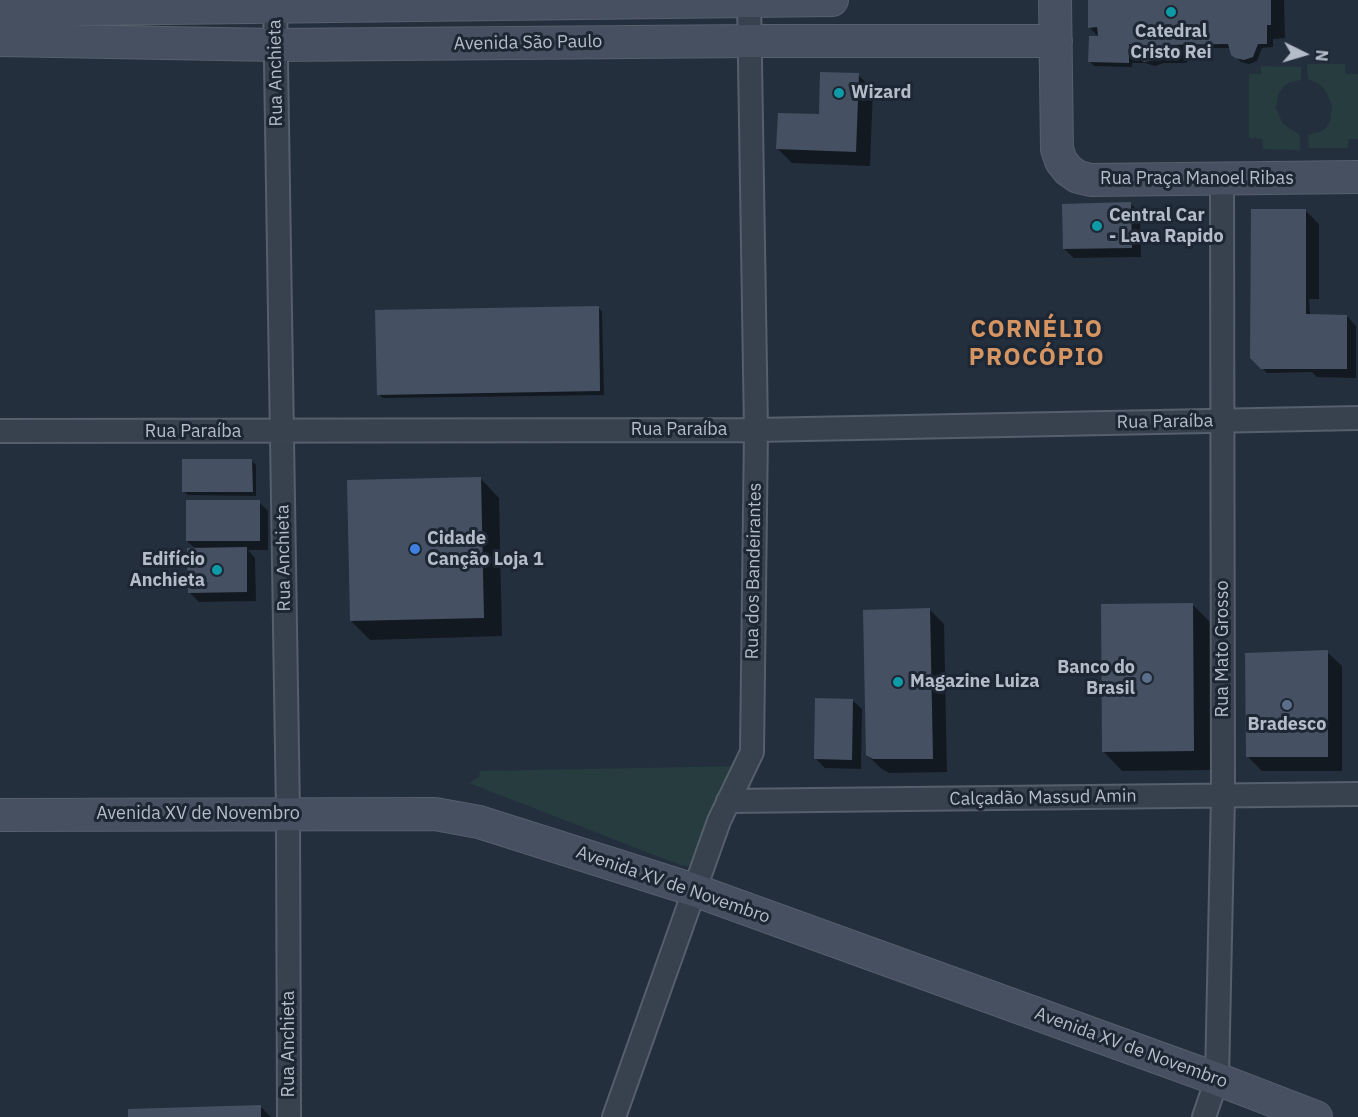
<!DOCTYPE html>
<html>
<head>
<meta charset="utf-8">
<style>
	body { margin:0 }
	#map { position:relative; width:1358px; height:1117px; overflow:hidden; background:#242f3e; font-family:"IBM Plex Sans",sans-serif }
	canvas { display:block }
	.north { position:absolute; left:1274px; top:24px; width:60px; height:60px; -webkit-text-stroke:4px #1d2633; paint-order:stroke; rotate:95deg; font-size:16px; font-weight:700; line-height:24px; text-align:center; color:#b4bcc9 }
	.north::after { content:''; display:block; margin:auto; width:21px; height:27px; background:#b4bcc9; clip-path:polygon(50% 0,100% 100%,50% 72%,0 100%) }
</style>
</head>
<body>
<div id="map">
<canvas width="1358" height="1117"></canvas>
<div class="north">N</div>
</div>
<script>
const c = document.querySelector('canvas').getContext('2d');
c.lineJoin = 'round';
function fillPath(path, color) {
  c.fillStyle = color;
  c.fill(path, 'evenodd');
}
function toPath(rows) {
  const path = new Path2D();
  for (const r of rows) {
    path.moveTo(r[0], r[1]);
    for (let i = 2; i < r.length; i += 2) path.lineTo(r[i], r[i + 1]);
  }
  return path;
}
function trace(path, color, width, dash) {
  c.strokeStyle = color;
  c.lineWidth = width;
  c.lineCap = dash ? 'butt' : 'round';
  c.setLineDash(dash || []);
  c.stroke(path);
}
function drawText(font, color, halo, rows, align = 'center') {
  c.font = font + ' "IBM Plex Sans",sans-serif';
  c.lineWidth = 6;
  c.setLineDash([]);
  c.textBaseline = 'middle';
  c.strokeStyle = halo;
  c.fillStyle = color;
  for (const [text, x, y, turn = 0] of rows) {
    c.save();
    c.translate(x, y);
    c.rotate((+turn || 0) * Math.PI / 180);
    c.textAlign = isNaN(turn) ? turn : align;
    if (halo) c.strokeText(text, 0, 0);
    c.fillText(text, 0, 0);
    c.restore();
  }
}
const green = toPath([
	[1307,64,1345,64,1346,74,1358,74,1358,139,1349,139,1347,148,1309,148,1308,135,1319,132,1326,128,1330,121,1332,105,1325,90,1319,84,1308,79],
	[1261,66,1301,67,1301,80,1290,82,1284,86,1278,95,1276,108,1283,124,1300,135,1300,150,1263,149,1262,139,1249,138,1249,74,1261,74],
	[743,766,692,867,680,865,469,783,479,777,480,771]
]);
const shadow = toPath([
	[1090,0,1284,0,1285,38,1273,39,1273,47,1262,48,1257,61,1249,64,1241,62,1232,54,1231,48,1186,48,1187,63,1164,63,1155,66,1145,63,1132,63,1132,67,1094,66,1090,62,1099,37,1089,27],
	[858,75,873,89,870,166,792,163,778,149,820,116],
	[1131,204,1140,213,1141,257,1074,258,1064,249],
	[1305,210,1319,224,1319,299,1309,299,1310,316,1347,316,1356,326,1356,378,1317,377,1312,372,1267,373,1252,358],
	[598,307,602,312,604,395,383,398,378,394],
	[251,460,256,465,256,496,188,495,183,491],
	[481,479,499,498,502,636,370,640,351,621],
	[259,502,268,511,268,550,248,550,255,558,256,601,199,602,189,592,196,549,187,541],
	[1192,604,1211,623,1213,770,1122,771,1104,752],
	[930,610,944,624,947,772,889,773,882,769,867,755],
	[1327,652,1342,666,1342,771,1262,771,1248,757],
	[852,700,862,709,861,769,825,768,815,758],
	[260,1106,271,1117,130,1117]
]);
const building = toPath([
	[1088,0,1271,0,1271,25,1267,25,1267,44,1258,44,1253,57,1244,60,1235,58,1231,55,1228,44,1164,45,1163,52,1159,59,1144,62,1137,57,1135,45,1129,44,1129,63,1088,62,1089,36,1098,36,1097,27,1088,28],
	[820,72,859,73,856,152,776,149,778,113,819,114],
	[1131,202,1132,248,1063,249,1062,204],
	[1251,209,1306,209,1306,314,1347,315,1347,369,1261,369,1250,358],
	[599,306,600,391,377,395,375,310],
	[182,459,252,459,253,492,182,492],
	[481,477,484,618,350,621,347,480],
	[186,500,260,500,260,541,186,541],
	[247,547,247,592,188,593,187,548],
	[1193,603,1194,751,1102,752,1101,604],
	[930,608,933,759,873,759,866,755,863,610],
	[1328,650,1328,757,1246,757,1245,653],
	[815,698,853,699,852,760,814,759],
	[261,1105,261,1117,128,1117,128,1109]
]);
const street = toPath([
	[275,0,288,813,289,1117],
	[0,431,756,430,1358,418],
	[728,801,1358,794],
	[614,1117,719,821,752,752,756,430,749,0],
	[1204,1117,1217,1079,1223,796,1222,179]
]);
const secondary = toPath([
	[1055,0,1057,149,1061,161,1068,170,1078,177,1091,180,1358,177],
	[0,10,832,0],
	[0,40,276,45,751,41,1056,41],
	[0,815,435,814,479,822,694,890,1217,1079,1316,1117]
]);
const markers = [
	[1171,12,6,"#0f9aa8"],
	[839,93,6,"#0f9aa8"],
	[1097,226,6,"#0f9aa8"],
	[415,549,6,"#3f7fe0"],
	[217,570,6,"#0f9aa8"],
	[1147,678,6,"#5c6f8a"],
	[898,682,6,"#0f9aa8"],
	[1287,705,6,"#5c6f8a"]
];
const poiNames = [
	["Catedral",1171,32,"center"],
	["Cristo Rei",1171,53,"center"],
	["Wizard",851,93],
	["Central Car",1109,216],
	["- Lava Rapido",1109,237],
	["Cidade",427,539],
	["Canção Loja 1",427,560],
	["Edifício",205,560,"right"],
	["Anchieta",205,581,"right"],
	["Banco do",1135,668,"right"],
	["Brasil",1135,689,"right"],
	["Magazine Luiza",910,682],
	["Bradesco",1287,725,"center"]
];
const streetNames = [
	["Avenida São Paulo",528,43,-1],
	["Rua Anchieta",276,73,-91],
	["Rua Praça Manoel Ribas",1197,179],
	["Rua Paraíba",1165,422,-1],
	["Rua Paraíba",679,430],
	["Rua Paraíba",193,432],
	["Rua Anchieta",284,558,-91],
	["Rua dos Bandeirantes",754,571,-89],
	["Rua Mato Grosso",1223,649,-90],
	["Calçadão Massud Amin",1043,798,-1],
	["Avenida XV de Novembro",198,814],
	["Avenida XV de Novembro",673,885,19],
	["Rua Anchieta",289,1044,-90],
	["Avenida XV de Novembro",1131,1048,20]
];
const districtNames = [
	["CORNÉLIO",1037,330],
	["PROCÓPIO",1037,358]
];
fillPath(green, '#263c3f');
fillPath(shadow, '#0007');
fillPath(building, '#455162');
trace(street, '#565f6c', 26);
trace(secondary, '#565f6c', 34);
trace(street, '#38414e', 22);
trace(secondary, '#465061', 32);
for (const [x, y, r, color] of markers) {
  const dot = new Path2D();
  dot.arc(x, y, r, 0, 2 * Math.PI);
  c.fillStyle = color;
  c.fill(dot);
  trace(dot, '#1d2633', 2);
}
drawText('bold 18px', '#b4bcc9', '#1d2633', poiNames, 'left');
drawText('18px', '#b4bcc9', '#1d2633', streetNames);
c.letterSpacing = '1.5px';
drawText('bold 24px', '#d59563', '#1d2633', districtNames);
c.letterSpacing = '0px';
</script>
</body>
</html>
